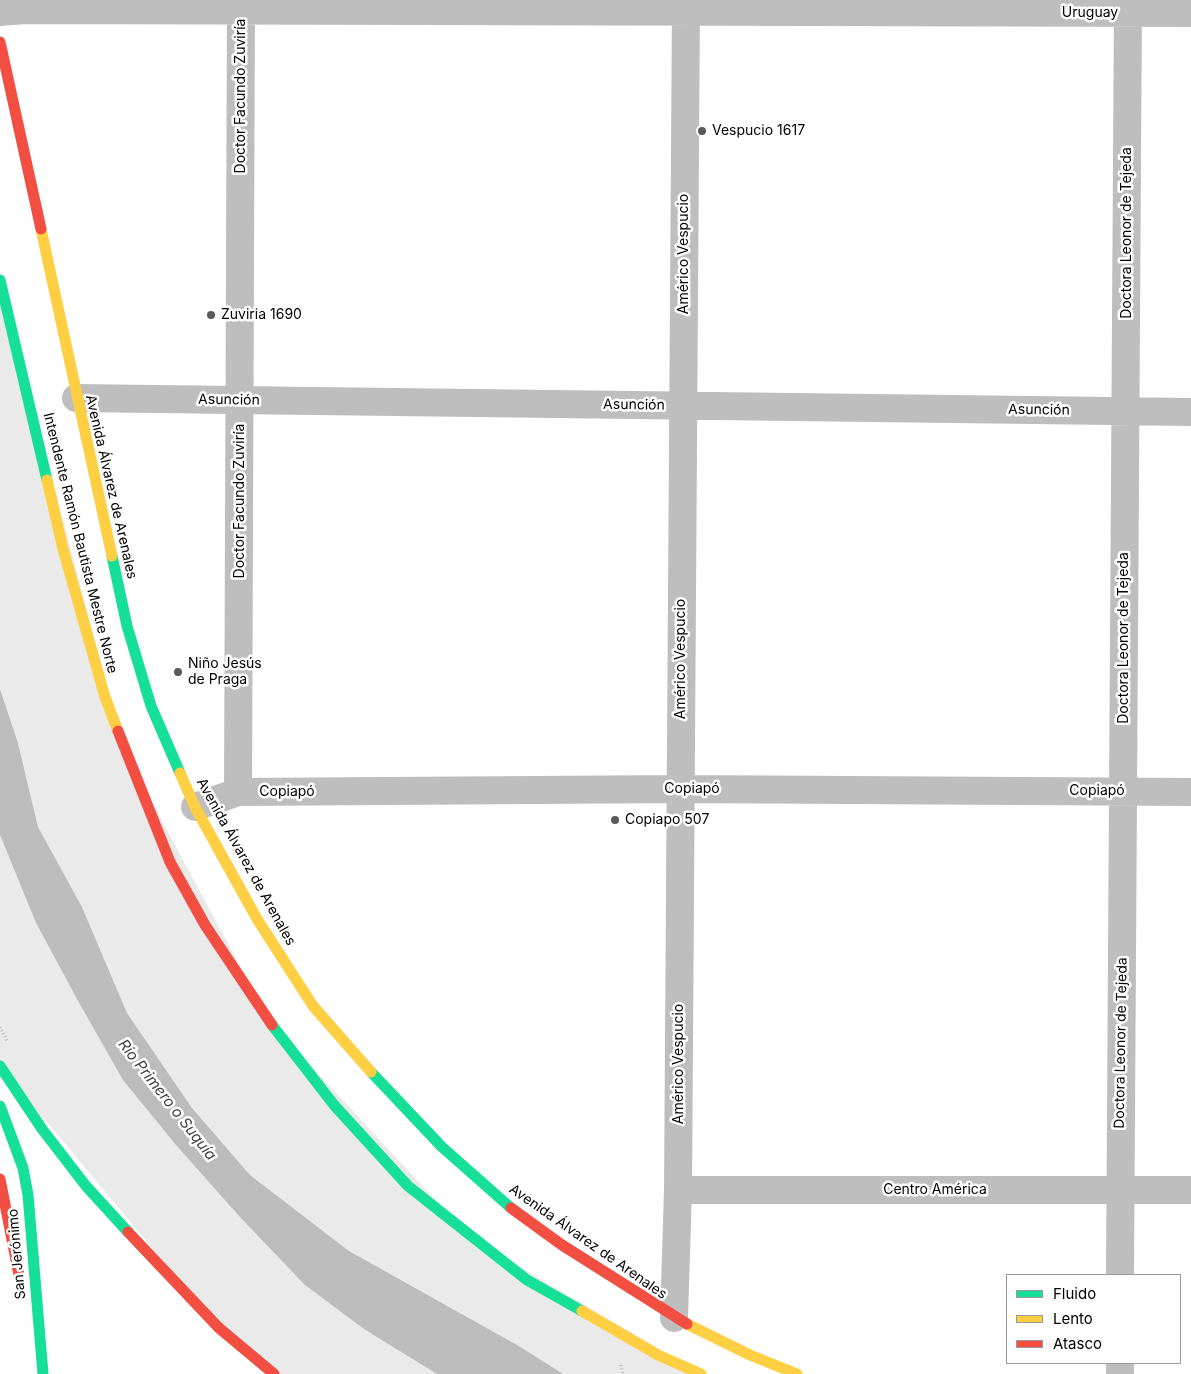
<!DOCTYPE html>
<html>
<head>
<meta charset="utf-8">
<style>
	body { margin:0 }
	#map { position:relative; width:1191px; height:1374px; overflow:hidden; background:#fff; font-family:Inter,sans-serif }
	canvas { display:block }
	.legend { position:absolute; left:1006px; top:1274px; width:175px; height:90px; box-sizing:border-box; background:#fff; border:1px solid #999; margin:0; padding:6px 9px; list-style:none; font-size:15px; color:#000 }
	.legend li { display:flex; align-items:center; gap:10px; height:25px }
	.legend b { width:25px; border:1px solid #999 }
</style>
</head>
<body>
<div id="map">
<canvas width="1191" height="1374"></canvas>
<ul class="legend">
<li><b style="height:6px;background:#16e098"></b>Fluido</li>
<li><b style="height:6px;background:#ffcf43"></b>Lento</li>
<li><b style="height:6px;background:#f24e42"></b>Atasco</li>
</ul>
</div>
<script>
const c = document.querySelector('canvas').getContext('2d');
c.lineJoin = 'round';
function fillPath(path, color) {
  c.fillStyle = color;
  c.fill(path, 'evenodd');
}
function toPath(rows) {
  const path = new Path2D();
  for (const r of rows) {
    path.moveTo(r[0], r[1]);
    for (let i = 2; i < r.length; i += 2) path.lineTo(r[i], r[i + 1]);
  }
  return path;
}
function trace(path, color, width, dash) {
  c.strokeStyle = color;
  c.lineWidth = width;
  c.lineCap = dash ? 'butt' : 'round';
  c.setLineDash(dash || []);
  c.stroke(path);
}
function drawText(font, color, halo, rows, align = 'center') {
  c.font = font + ' Inter,sans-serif';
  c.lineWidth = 5;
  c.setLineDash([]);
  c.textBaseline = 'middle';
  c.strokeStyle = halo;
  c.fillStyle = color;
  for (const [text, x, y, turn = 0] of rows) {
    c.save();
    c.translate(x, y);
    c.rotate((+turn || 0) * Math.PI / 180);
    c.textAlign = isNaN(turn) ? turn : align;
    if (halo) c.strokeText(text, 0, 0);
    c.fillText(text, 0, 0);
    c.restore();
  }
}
const green = toPath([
	[0,280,123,748,270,1022,470,1237,701,1374,563,1374,519,1346,349,1251,250,1175,192,1108,127,1013,82,907,38,827,18,743,0,689],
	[0,835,36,923,77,999,412,1358,437,1374,274,1374,219,1328,0,1066]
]);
const water = toPath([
	[0,689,18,743,38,827,82,907,127,1013,192,1108,250,1175,349,1251,519,1346,563,1374,437,1374,364,1329,305,1285,240,1217,176,1145,123,1080,77,999,36,923,0,835]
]);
const path = toPath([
	[0,1027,8,1042],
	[621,1365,623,1374]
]);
const street = toPath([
	[0,12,26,10,1191,13],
	[76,398,1191,412],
	[238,792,241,0],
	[195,807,238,792,680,789,1191,792],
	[678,1190,1191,1190],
	[1120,1275,1128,0],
	[674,1318,678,1190,686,0],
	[1120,1363,1120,1374]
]);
const fast = toPath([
	[0,280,47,480],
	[112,556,127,626,151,706,180,773],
	[272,1025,334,1105,408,1186,527,1280,582,1311],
	[0,1066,42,1129,86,1186,128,1232],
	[371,1072,442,1147,511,1208],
	[0,1106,23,1168,28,1195,43,1374]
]);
const slow = toPath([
	[41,229,112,556],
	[47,480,63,549,105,697,118,731],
	[180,773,195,807,257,919,313,1006,371,1072],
	[582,1311,658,1355,701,1374],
	[687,1324,750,1355,797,1374]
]);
const jam = toPath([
	[0,42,41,229],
	[118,731,170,862,205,925,272,1025],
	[0,1179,19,1275],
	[511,1208,562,1245,687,1324],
	[128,1232,219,1328,274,1374]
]);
const markers = [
	[702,131,5,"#595959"],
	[211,315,5,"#595959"],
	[178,672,5,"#595959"],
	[615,820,5,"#595959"]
];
const streetNames = [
	["Uruguay",1090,13],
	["Doctor Facundo Zuviría",241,96,-90],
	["Doctora Leonor de Tejeda",1127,233,-90],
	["Américo Vespucio",684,254,-90],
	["Asunción",229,400,1],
	["Asunción",634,405,1],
	["Asunción",1039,410,1],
	["Avenida Álvarez de Arenales",111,487,77],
	["Doctor Facundo Zuviría",240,501,-90],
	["Intendente Ramón Bautista Mestre Norte",80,543,76],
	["Doctora Leonor de Tejeda",1124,638,-90],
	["Américo Vespucio",681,659,-90],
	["Copiapó",692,789],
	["Copiapó",1097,791],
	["Copiapó",287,792],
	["Avenida Álvarez de Arenales",246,862,61],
	["Doctora Leonor de Tejeda",1121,1043,-89],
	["Américo Vespucio",679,1064,-90],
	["Centro América",935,1190],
	["Avenida Álvarez de Arenales",588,1242,35],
	["San Jerónimo",17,1254,-95]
];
const poiNames = [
	["Vespucio 1617",712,131],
	["Zuviria 1690",221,315],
	["Niño Jesús",188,664],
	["de Praga",188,680],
	["Copiapo 507",625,820]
];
const waterNames = [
	["Río Primero o Suquía",167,1100,52]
];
fillPath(green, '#eaeaea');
fillPath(water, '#bcbcbc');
trace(path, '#b8b8b8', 3, [1, 2.5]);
trace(street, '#bebebe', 28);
trace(fast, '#16e098', 11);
trace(slow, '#ffcf43', 11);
trace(jam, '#f24e42', 11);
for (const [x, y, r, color] of markers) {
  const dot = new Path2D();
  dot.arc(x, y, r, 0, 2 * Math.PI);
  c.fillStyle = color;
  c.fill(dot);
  trace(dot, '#fff', 2);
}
drawText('14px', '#000', '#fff', streetNames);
drawText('14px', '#000', '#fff', poiNames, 'left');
drawText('italic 15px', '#404040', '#fff', waterNames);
</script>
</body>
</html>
